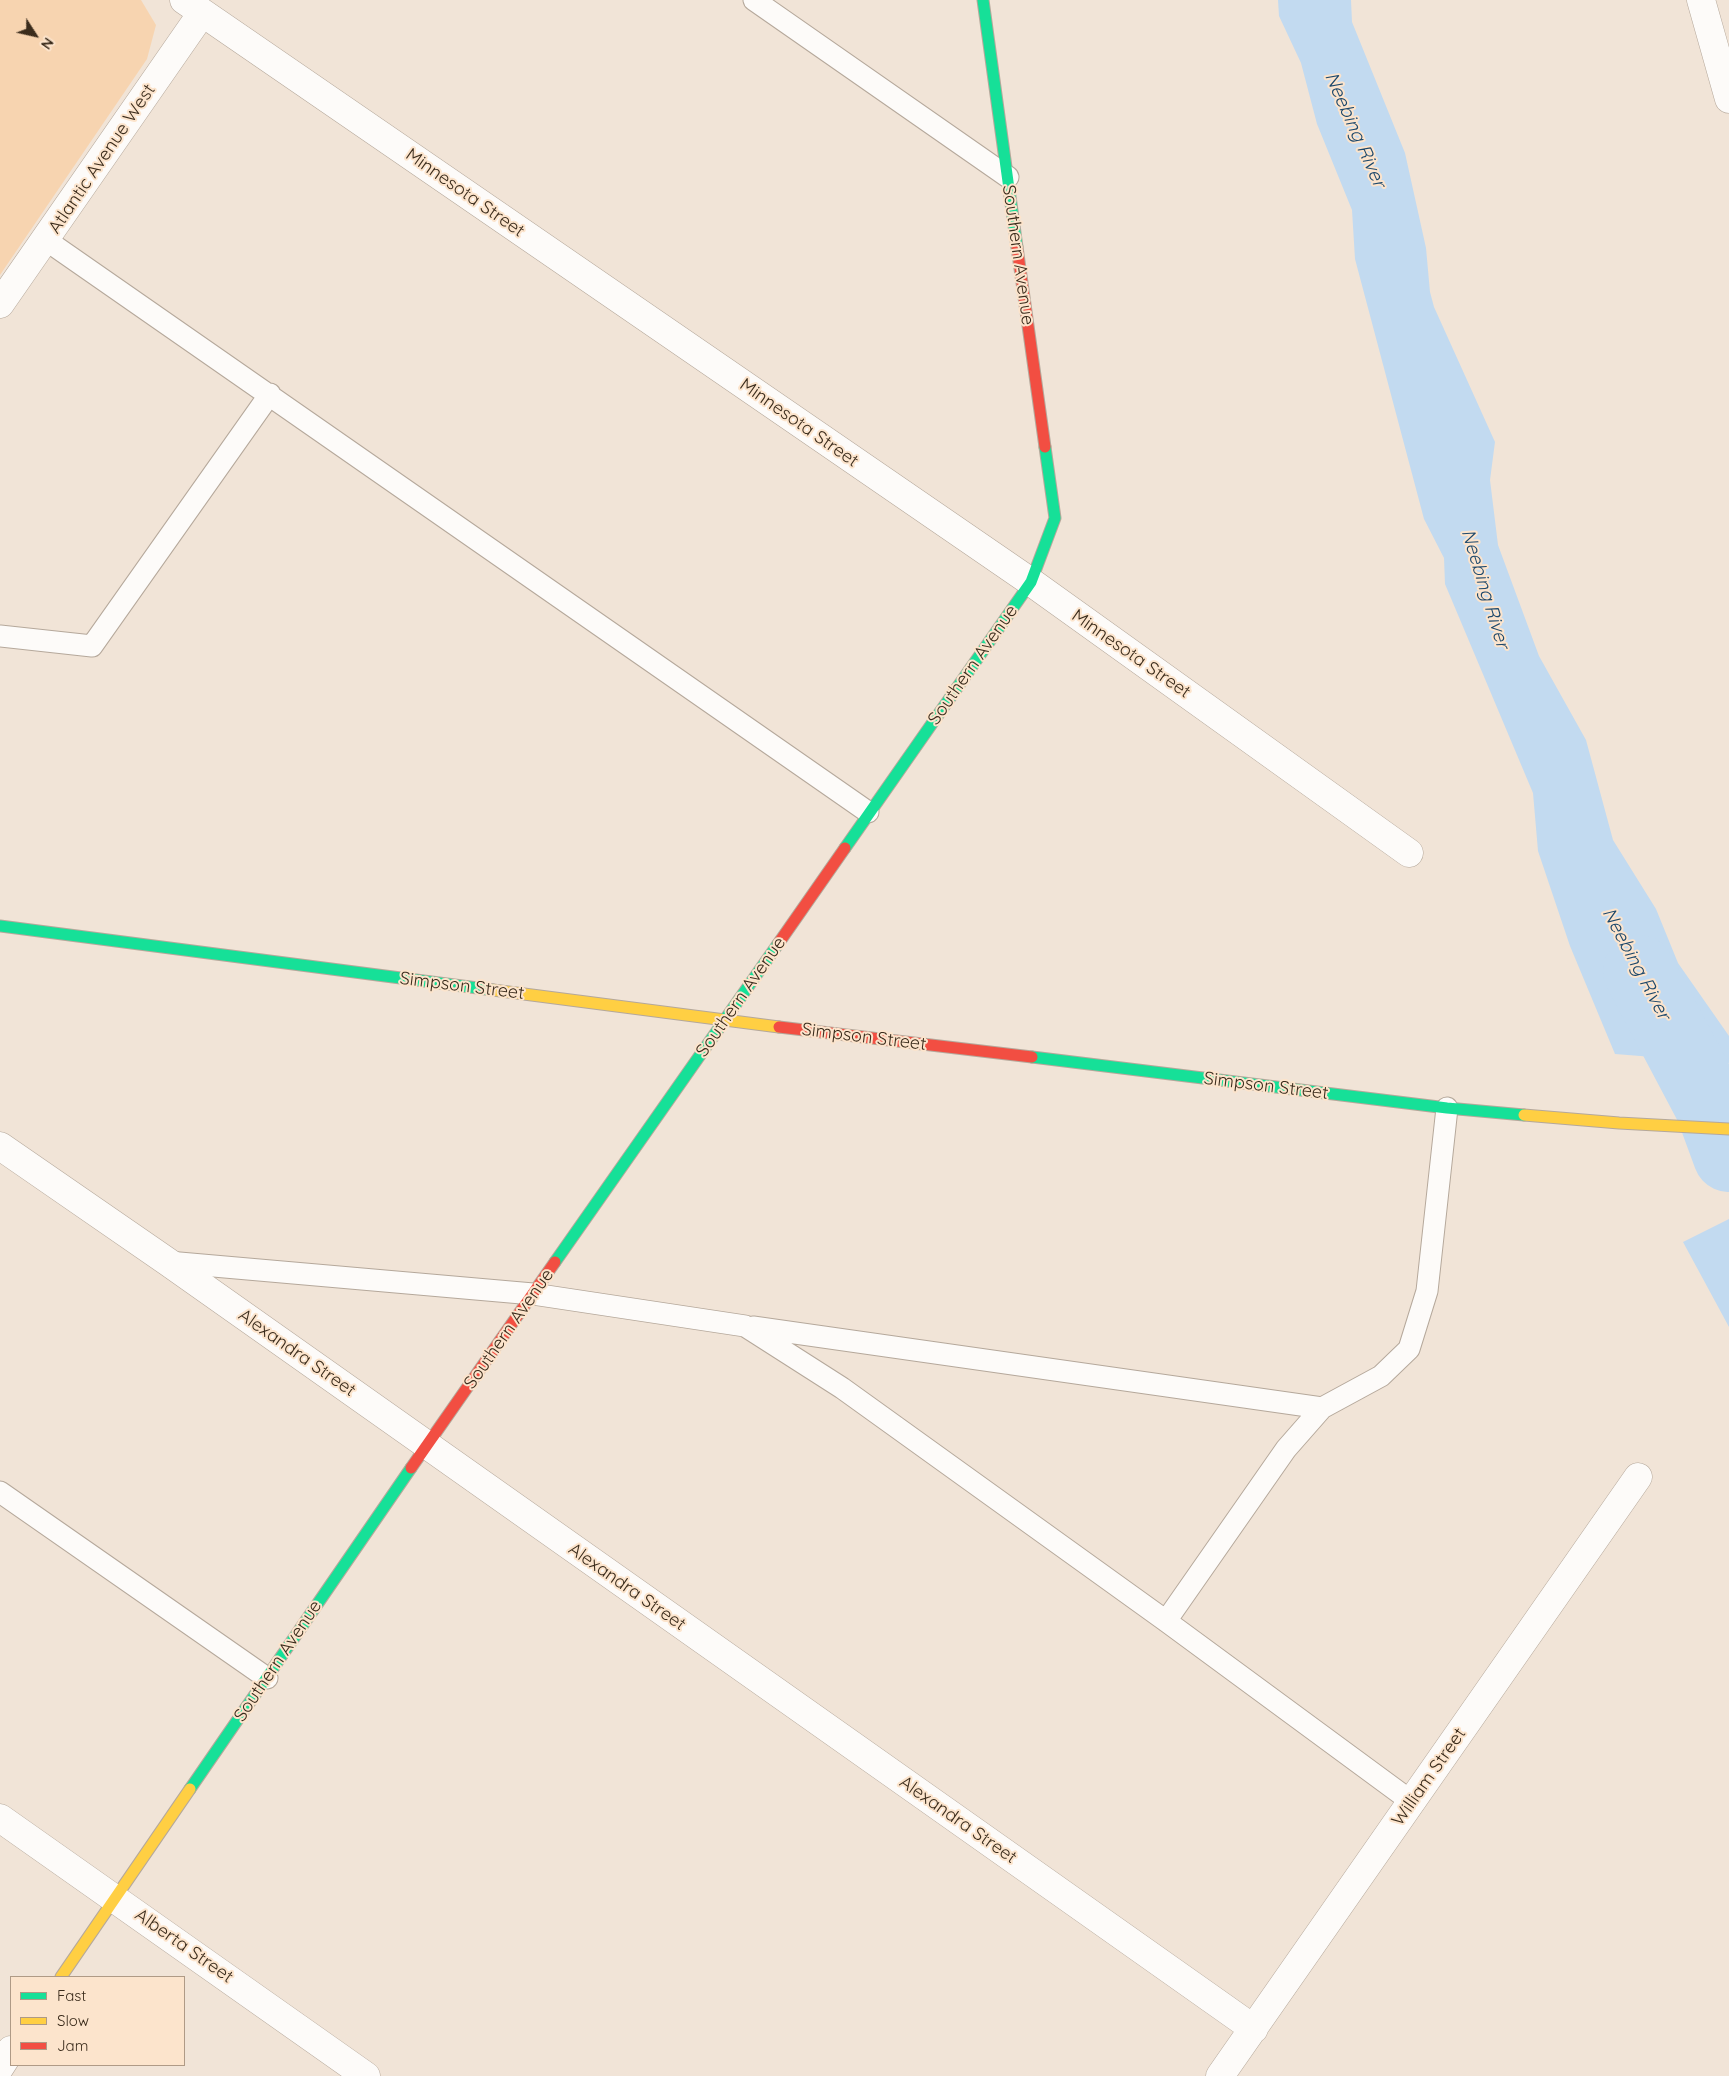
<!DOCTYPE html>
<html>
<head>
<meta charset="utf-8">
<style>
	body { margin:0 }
	#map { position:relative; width:1729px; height:2076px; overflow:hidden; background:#f1e4d7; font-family:Quicksand,sans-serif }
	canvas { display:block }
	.legend { position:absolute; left:10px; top:1976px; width:175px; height:90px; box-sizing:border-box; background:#fce4cc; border:1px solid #af9a86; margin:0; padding:6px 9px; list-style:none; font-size:15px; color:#3b2c1c }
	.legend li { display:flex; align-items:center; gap:10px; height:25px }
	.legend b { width:25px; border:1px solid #af9a86 }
	.north { position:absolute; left:10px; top:10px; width:50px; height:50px; -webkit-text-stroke:4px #fce4cc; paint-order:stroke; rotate:125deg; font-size:14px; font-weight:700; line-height:20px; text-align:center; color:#3b2c1c }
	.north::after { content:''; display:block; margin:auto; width:18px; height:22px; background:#3b2c1c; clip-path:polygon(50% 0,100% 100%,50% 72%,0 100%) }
</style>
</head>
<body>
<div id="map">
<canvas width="1729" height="2076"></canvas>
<ul class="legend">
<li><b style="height:6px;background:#16e098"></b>Fast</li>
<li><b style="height:6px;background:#ffcf43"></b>Slow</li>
<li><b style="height:6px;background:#f24e42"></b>Jam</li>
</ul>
<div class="north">N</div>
</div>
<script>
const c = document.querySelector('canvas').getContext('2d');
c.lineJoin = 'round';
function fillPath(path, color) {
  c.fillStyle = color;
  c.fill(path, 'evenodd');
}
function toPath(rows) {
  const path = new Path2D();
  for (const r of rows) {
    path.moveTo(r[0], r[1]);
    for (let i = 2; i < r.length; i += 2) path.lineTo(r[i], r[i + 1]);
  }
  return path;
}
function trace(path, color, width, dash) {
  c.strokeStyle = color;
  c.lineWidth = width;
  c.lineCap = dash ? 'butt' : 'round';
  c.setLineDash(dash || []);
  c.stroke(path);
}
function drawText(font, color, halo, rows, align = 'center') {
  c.font = font + ' Quicksand,sans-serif';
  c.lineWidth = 4;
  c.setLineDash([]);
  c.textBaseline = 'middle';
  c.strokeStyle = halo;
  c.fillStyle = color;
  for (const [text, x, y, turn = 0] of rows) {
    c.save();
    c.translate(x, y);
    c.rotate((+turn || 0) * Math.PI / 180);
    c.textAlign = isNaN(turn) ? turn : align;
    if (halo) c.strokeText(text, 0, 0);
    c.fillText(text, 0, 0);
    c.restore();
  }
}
const green = toPath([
	[0,0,141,0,156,25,147,59,0,275]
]);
const water = toPath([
	[1278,0,1351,0,1352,22,1405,153,1426,248,1430,292,1434,307,1495,442,1490,480,1498,545,1539,656,1586,740,1613,840,1656,909,1678,963,1729,1036,1729,1063,1615,1054,1570,946,1538,851,1533,793,1445,584,1444,558,1424,519,1355,259,1352,210,1317,124,1301,63,1279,16],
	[1729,1219,1729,1327,1683,1242]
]);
const river = toPath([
	[1639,971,1711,1107,1729,1156]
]);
const lane = toPath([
	[754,0,1008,177],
	[46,240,868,812],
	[0,636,92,646,270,394],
	[168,1262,533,1294,745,1326,842,1388,1166,1621,1412,1802],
	[753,1327,1322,1408],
	[0,1492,267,1678],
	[1166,1621,1286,1449,1322,1408,1381,1376,1409,1349,1427,1291,1447,1108]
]);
const street = toPath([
	[184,0,1031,582,1409,853],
	[1701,0,1729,99],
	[0,304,202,13],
	[0,1146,168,1262,1254,2029],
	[0,1818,366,2076],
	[0,2067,11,2050],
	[1220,2076,1638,1477]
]);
const fast = toPath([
	[983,0,1017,247],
	[845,848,1031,582,1055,518,1045,447],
	[0,926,493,990],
	[1032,1057,1447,1108,1524,1115],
	[555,1262,778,944],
	[190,1789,411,1468]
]);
const slow = toPath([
	[493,990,779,1027],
	[1524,1115,1619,1123,1729,1129],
	[61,1977,190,1789]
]);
const jam = toPath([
	[1017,247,1045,447],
	[778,944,845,848],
	[779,1027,1032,1057],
	[411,1468,555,1262]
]);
const streetNames = [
	["Atlantic Avenue West",102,159,-56],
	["Minnesota Street",465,193,35],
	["Southern Avenue",1018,255,82],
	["Minnesota Street",799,423,35],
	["Minnesota Street",1131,654,35],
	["Southern Avenue",973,665,-55],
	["Simpson Street",462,986,7],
	["Southern Avenue",741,997,-55],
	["Simpson Street",864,1037,7],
	["Simpson Street",1266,1086,7],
	["Southern Avenue",509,1329,-55],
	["Alexandra Street",297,1353,35],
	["Alexandra Street",627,1587,35],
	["Southern Avenue",278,1661,-56],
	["William Street",1429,1777,-55],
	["Alexandra Street",958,1820,35],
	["Alberta Street",184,1946,35]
];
const waterNames = [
	["Neebing River",1355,130,66],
	["Neebing River",1485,589,73],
	["Neebing River",1636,964,62]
];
fillPath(green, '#f7d4b0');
fillPath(water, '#c2daf0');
trace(river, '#c2daf0', 72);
trace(lane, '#b5a89b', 23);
trace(street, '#b5a89b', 29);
trace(fast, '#b5a89b', 13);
trace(slow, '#b5a89b', 13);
trace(jam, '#b5a89b', 13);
trace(lane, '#fdfbf9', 21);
trace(street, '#fdfbf9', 28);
trace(fast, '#16e098', 11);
trace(slow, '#ffcf43', 11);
trace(jam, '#f24e42', 11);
drawText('18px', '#3b2c1c', '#fce4cc', streetNames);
drawText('italic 19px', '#1b476b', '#fce4cc', waterNames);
</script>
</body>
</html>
